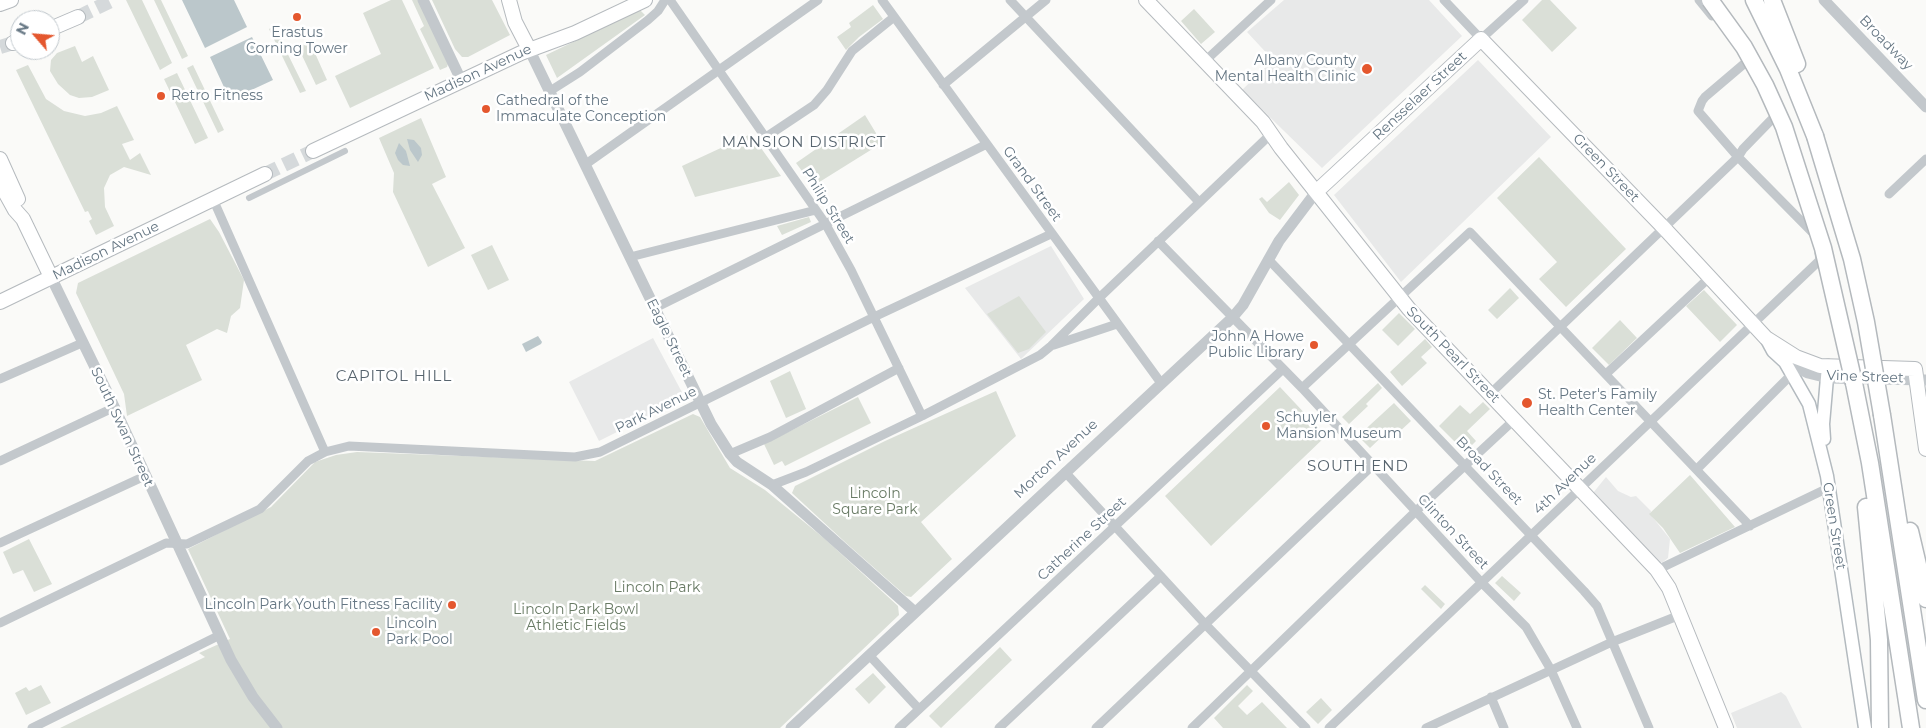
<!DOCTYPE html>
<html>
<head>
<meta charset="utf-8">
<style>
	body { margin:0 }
	#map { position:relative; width:1926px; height:728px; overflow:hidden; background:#fafaf8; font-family:Montserrat,sans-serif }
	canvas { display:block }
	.north { position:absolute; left:10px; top:10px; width:50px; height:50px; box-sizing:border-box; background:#fff; border:1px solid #c1c8cd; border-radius:50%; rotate:297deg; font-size:14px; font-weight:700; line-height:20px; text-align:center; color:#657683 }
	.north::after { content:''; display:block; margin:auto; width:18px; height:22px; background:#e4572e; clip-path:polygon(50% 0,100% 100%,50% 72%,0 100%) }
</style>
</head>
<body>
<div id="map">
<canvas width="1926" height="728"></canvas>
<div class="north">N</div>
</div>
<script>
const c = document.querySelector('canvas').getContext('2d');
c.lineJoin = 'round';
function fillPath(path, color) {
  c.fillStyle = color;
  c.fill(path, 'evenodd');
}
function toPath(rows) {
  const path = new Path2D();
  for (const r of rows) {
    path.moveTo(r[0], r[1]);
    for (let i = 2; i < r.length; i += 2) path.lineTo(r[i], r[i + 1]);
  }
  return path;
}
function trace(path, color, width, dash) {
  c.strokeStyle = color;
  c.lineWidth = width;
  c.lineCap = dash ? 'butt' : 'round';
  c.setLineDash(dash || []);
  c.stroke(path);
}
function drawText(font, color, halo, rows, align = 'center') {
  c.font = font + ' Montserrat,sans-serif';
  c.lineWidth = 5;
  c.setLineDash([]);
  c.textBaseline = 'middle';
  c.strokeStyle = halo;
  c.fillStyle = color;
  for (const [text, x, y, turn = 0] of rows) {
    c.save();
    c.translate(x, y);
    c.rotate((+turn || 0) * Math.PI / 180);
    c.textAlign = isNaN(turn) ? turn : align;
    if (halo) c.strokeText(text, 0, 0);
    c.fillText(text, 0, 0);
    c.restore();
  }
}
const built = toPath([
	[1284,0,1429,0,1462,36,1322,168,1242,90,1273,60,1247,32],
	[1478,60,1551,137,1401,282,1334,195],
	[1051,246,1084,299,1021,359,965,288],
	[653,338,685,398,599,441,569,382],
	[1606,477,1618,491,1631,497,1636,496,1651,511,1650,514,1670,539,1668,558,1663,562,1658,563,1593,493],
	[1781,692,1786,696,1802,728,1737,728,1731,713]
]);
const green = toPath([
	[126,0,142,0,172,63,160,70],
	[154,0,161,0,188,56,182,59],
	[391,0,402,0,434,68,350,108,335,76,381,54,363,13],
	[412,0,418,0,448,64,447,67,440,70,420,29,424,26],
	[432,0,492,0,510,35,468,57,462,57,455,49],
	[1542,0,1550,0,1577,28,1552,52,1522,20],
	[873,5,883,19,859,37,846,50,837,37,851,27,849,23],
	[1194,9,1215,32,1201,44,1181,21],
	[640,10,645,15,557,78,546,55],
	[274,26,306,91,300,93,269,29],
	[310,42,327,80,316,85,298,47],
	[75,46,82,62,93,56,109,90,92,97,79,98,70,95,58,84,50,71,51,60,57,53],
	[28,65,46,99,64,111,85,116,101,113,117,106,134,140,122,144,130,160,140,153,151,175,124,167,110,175,104,188,105,207,114,226,96,235,89,221,92,219,88,211,85,212,16,70],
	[193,65,224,130,218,133,187,68],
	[177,73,208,138,195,144,164,79],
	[865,115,882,143,813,186,796,163],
	[421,118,446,177,432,184,465,248,428,267,393,192,394,173,379,138],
	[751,134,781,176,695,197,682,166],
	[1539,157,1626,249,1566,307,1539,279,1557,262,1497,198],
	[1289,182,1299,195,1280,220,1269,213,1259,199,1262,197,1267,202],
	[809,217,811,222,782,235,777,226],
	[210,219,219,232,244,280,240,308,231,316,227,333,217,329,186,345,202,380,127,416,124,394,76,293,78,283],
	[492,245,509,280,488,290,471,255],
	[1510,288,1519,298,1497,319,1488,310],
	[1704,290,1737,325,1720,342,1686,306],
	[1019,296,1046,332,1029,349,1018,353,987,314],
	[1399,313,1415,329,1398,346,1382,330],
	[1620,320,1637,338,1609,365,1592,348],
	[1425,339,1432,347,1421,357,1427,363,1402,386,1390,372],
	[790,371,806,409,786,418,770,381],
	[1378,383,1382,388,1366,404,1368,406,1349,424,1342,417],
	[1280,387,1326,436,1211,546,1165,496],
	[996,391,1016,436,921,522,952,559,911,597,906,596,846,543,792,493,795,486,885,441],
	[858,397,871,423,785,466,782,461,774,465,764,444],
	[1483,402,1490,409,1467,431,1476,441,1465,452,1439,426,1460,405,1470,414],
	[1394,403,1411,421,1398,433,1392,427,1370,448,1358,436],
	[693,414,700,417,730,468,765,490,825,539,898,606,899,615,780,728,60,728,205,657,199,653,230,639,188,549,271,507,315,462,336,455,357,452,595,461],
	[1690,475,1735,527,1680,553,1663,528,1649,514],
	[29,539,52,584,34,592,23,570,13,574,3,552],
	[1502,576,1521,593,1514,601,1495,583],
	[1425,585,1445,604,1441,609,1421,589],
	[1000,647,1012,660,941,728,929,716],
	[873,673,886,687,869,704,855,689],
	[41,685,51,703,26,715,15,693,26,687,29,691],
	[1247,685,1253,691,1238,706,1247,715,1262,702,1287,728,1223,728,1214,718],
	[1321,698,1332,710,1318,724,1306,712]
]);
const water = toPath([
	[182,0,234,0,247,27,205,48],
	[252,37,273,80,230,100,210,57],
	[407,139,414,140,421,148,422,155,418,162,410,150],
	[399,143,406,151,410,166,403,165,398,160,395,153],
	[538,336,542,342,541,344,526,352,522,344]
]);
const primaryTunnel = toPath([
	[78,17,113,0],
	[0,47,13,43],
	[265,174,313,151]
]);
const pedestrian = toPath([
	[249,198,345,151]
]);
const minor = toPath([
	[670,0,825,223,851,270,922,416],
	[882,0,1161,383],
	[1010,0,1199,202],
	[1444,0,1481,39,1524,0],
	[1699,0,1712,16],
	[1205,61,1271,0],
	[1745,63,1705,97,1702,101,1698,111,1738,157,1814,234],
	[943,85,1046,0],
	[550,91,580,72,648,20,658,11,665,0],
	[766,137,814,105,827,90,852,51,894,17],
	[586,164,818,0],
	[1889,194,1926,159],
	[213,199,325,452],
	[1158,241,1302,388,1482,583,1526,627,1551,670,1577,728],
	[630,257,816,210],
	[1268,259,1584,591,1597,606,1649,728],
	[655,308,987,144],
	[1054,345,1117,324],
	[1606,374,1710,277],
	[0,379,82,343],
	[1302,388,1470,232,1750,526],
	[1490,394,1738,157,1743,149,1778,113,1777,111],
	[730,454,770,437,899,368],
	[0,461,115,407],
	[1697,469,1792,374],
	[1065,472,1205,624,1306,728],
	[772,485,806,472,922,416,1040,355,1051,346,1098,299,1271,134],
	[0,543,145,476],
	[1657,570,1828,488],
	[0,623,166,543,187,544,260,509,308,461,325,452,349,446,575,457,600,452,874,317,1051,234],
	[869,655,919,709],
	[1491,697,1504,728],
	[32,728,220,635],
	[899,728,1283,369],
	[999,728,1161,576],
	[1096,728,1373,465],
	[1192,728,1415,512,1514,420],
	[1329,728,1820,260,1819,253],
	[1426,728,1612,642,1680,615]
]);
const tertiary = toPath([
	[423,0,461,80],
	[1824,0,1926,107],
	[529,49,711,424,730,454,737,462,772,485,915,612],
	[51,277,110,398,231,660,253,697,277,728],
	[1785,362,1808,373,1828,378,1926,380],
	[791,728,1232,318,1243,305,1279,241,1316,192]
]);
const secondary = toPath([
	[1766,338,1773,351,1785,362,1809,404,1827,476,1865,728],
	[1824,439,1823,424,1828,366]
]);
const primary = toPath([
	[509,0,515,22,529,49],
	[1146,0,1263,122,1281,148,1409,309,1657,570,1669,588,1726,728],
	[0,4,11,0],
	[50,29,78,17],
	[13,43,20,40],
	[313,151,521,53,575,33,645,0],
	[0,159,18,199],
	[0,183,15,210,23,219,51,277],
	[1316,192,1481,39,1664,228,1766,338,1796,357,1820,366,1915,369,1926,449],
	[0,302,265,174]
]);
const motorway = toPath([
	[1754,0,1788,69,1815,136],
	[1772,0,1797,64],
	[1854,383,1870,463,1911,728],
	[1882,415,1926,700],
	[1866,507,1879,640,1880,728],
	[1910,531,1926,599]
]);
const motorwayBridge = toPath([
	[1710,0,1744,47,1765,85,1784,127,1823,248,1854,383],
	[1815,136,1852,259,1866,322,1882,415]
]);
const markers = [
	[297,17,5,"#e4572e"],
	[1367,69,6,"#e4572e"],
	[161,96,5,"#e4572e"],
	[486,109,5,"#e4572e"],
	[1314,345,5,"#e4572e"],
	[1527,403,6,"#e4572e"],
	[1266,426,5,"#e4572e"],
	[452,605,5,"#e4572e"],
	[376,632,5,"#e4572e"]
];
const poiNames = [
	["Erastus",297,33,"center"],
	["Corning Tower",297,49,"center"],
	["Albany County",1356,61,"right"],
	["Mental Health Clinic",1356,77,"right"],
	["Retro Fitness",171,96],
	["Cathedral of the",496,101],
	["Immaculate Conception",496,117],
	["John A Howe",1304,337,"right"],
	["Public Library",1304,353,"right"],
	["St. Peter's Family",1538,395],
	["Health Center",1538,411],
	["Schuyler",1276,418],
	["Mansion Museum",1276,434],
	["Lincoln Park Youth Fitness Facility",442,605,"right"],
	["Lincoln",386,624],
	["Park Pool",386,640]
];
const streetNames = [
	["Broadway",1886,43,46],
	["Madison Avenue",478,73,-25],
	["Rensselaer Street",1420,96,-43],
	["Green Street",1606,168,46],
	["Grand Street",1032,184,54],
	["Philip Street",828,206,58],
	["Madison Avenue",106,251,-26],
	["Eagle Street",669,338,64],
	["South Pearl Street",1453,355,46],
	["Vine Street",1865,377,2],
	["Park Avenue",656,410,-26],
	["South Swan Street",122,427,65],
	["Morton Avenue",1056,459,-43],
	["Broad Street",1489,471,46],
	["4th Avenue",1565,484,-44],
	["Green Street",1834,526,81],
	["Clinton Street",1453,532,47],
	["Catherine Street",1082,539,-43]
];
const parkNames = [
	["Lincoln",875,494],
	["Square Park",875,510],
	["Lincoln Park",657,588],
	["Lincoln Park Bowl",576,610],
	["Athletic Fields",576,626]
];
const neighbourhoodNames = [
	["MANSION DISTRICT",804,143],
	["CAPITOL HILL",394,377],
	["SOUTH END",1358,467]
];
fillPath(built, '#e8e9e9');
fillPath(green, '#dadfd7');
fillPath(water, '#bbc7cb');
trace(primaryTunnel, '#d5d9db', 14, [14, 7]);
trace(secondary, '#b3babf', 15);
trace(primary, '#b5babe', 16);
trace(motorway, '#b4b9bd', 19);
trace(pedestrian, '#c3c8cc', 6);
trace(minor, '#c3c8cc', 9);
trace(tertiary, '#c3c8cc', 11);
trace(secondary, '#fff', 12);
trace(primary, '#fff', 14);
trace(motorway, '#fff', 16);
trace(motorwayBridge, '#b4b9bd', 19, []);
trace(motorwayBridge, '#fff', 16);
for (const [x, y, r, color] of markers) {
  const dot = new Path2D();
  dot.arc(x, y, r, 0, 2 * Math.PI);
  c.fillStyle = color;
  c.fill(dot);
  trace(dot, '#fff', 2);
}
drawText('14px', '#657683', '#fff', poiNames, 'left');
drawText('14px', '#657683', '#fff', streetNames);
drawText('14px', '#687a64', '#fff', parkNames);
c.letterSpacing = '1px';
drawText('15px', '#57646e', '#fff', neighbourhoodNames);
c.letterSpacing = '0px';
</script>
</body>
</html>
